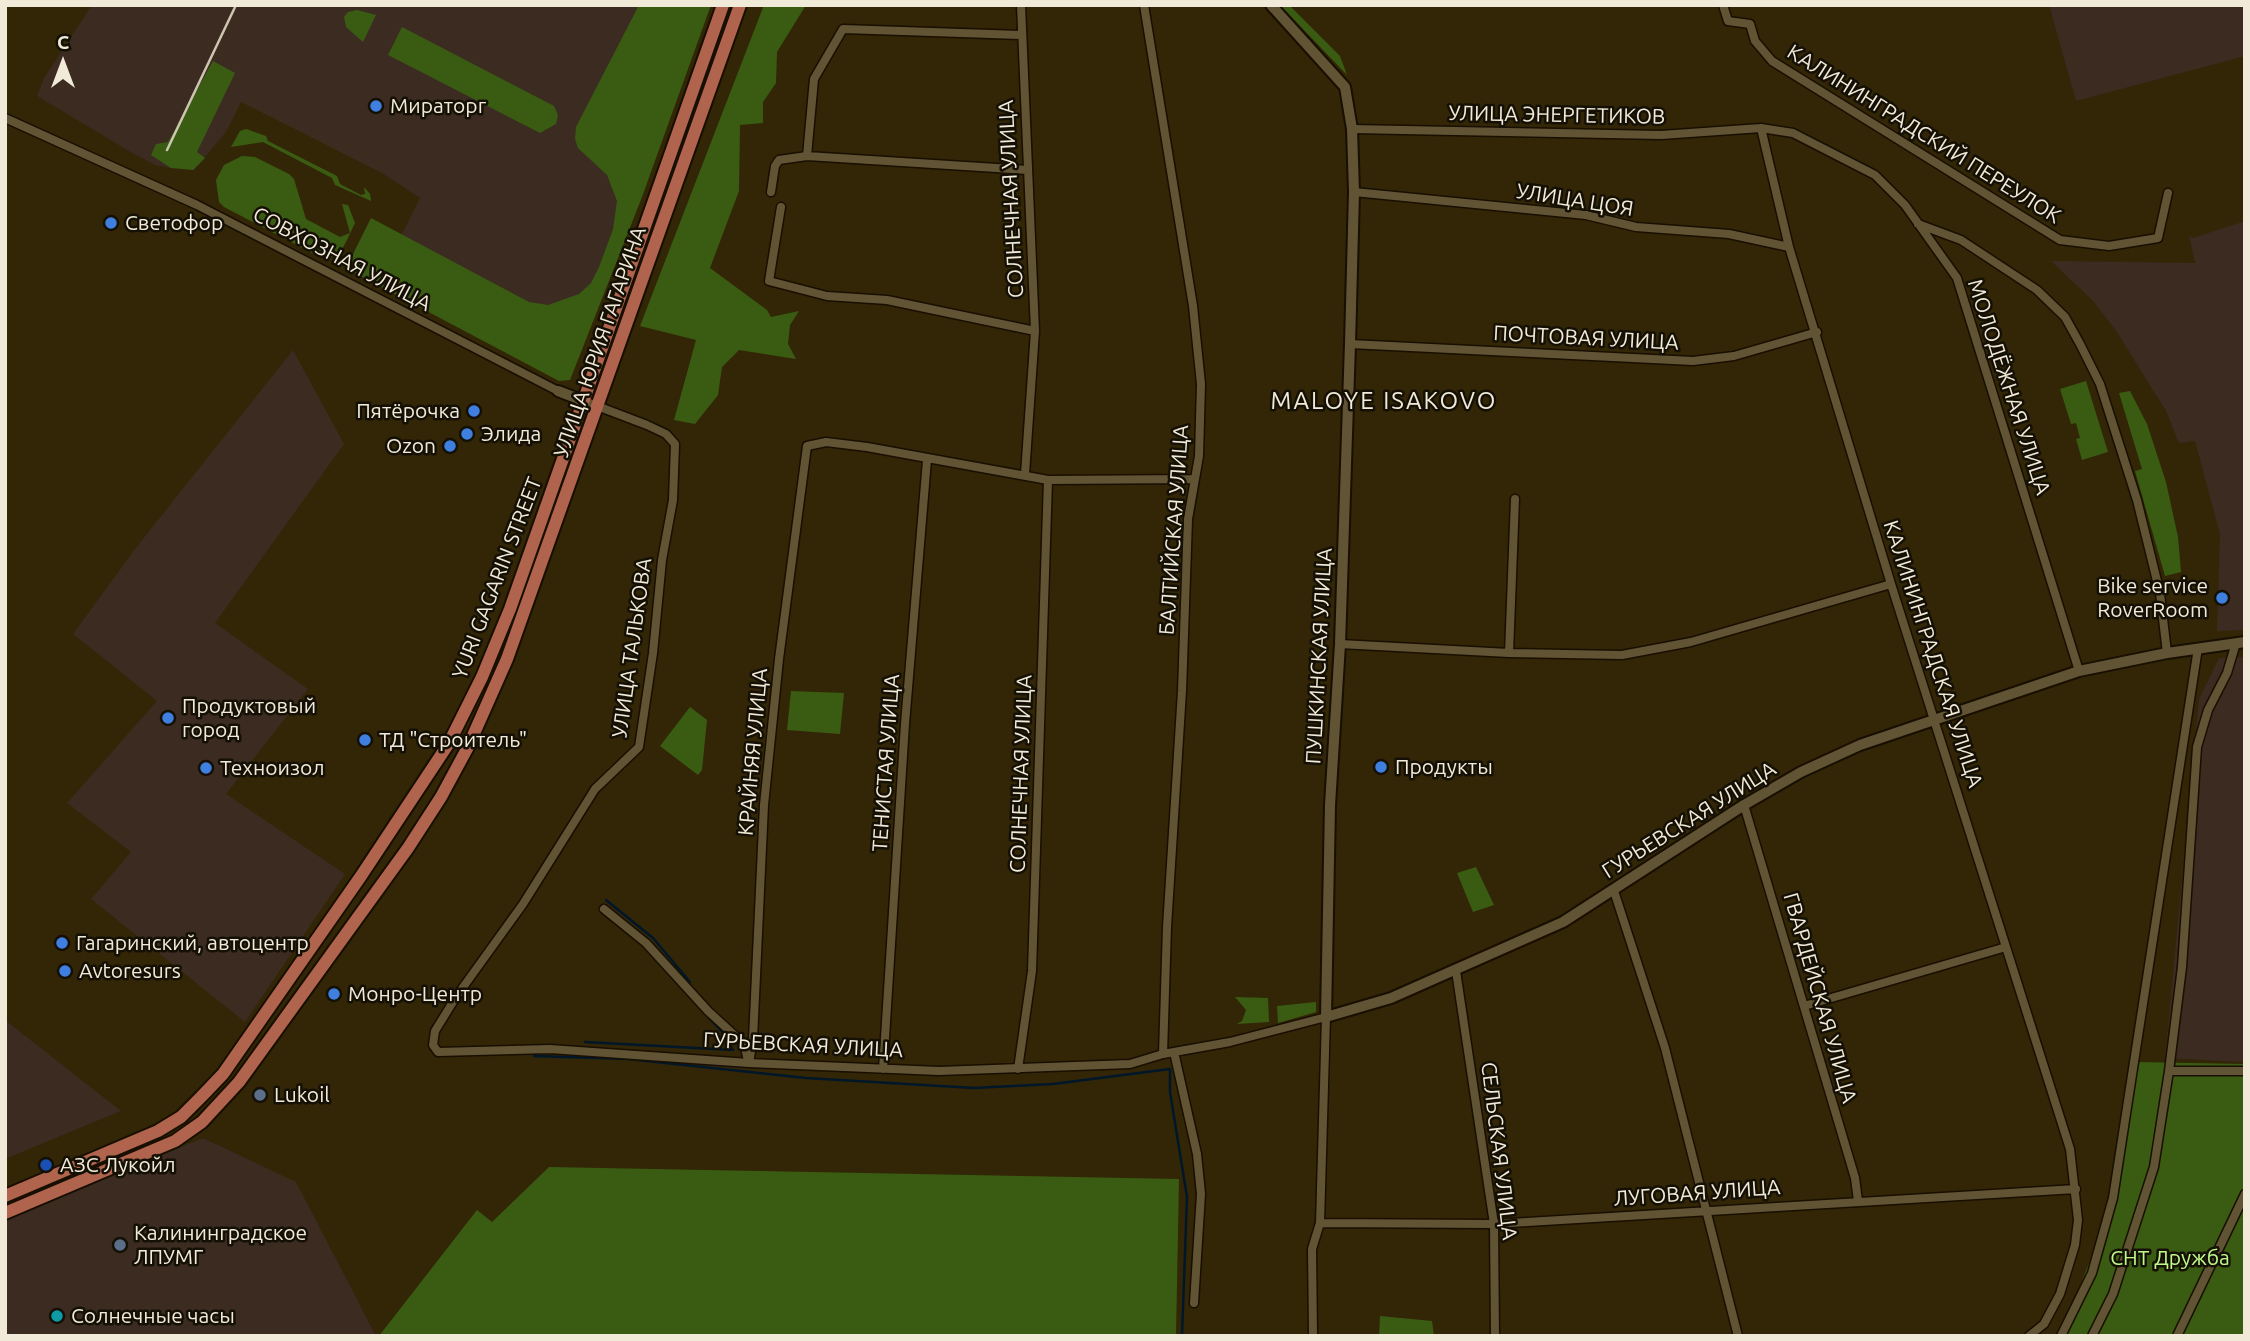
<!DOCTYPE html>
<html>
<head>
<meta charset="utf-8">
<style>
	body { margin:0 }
	#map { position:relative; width:2250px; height:1341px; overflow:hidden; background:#322607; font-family:Ubuntu,sans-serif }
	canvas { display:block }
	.frame { position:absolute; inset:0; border:7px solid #f1ead8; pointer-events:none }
	.north { position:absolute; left:28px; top:28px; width:70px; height:70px; -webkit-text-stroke:5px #151005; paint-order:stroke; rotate:0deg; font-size:19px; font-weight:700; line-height:28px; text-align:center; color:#f1ead8 }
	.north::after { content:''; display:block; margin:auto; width:24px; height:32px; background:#f1ead8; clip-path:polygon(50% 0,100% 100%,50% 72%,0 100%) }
</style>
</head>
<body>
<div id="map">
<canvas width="2250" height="1341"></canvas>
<div class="frame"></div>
<div class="north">С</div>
</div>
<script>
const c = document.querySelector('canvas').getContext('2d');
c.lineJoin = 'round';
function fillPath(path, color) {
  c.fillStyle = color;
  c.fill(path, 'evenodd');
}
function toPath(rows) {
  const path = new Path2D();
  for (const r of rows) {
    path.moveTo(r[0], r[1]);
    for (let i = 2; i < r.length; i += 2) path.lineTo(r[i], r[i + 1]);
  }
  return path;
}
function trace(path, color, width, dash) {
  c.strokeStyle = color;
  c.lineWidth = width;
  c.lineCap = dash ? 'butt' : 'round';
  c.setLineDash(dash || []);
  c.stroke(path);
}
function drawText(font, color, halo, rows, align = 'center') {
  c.font = font + ' Ubuntu,sans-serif';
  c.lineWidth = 5;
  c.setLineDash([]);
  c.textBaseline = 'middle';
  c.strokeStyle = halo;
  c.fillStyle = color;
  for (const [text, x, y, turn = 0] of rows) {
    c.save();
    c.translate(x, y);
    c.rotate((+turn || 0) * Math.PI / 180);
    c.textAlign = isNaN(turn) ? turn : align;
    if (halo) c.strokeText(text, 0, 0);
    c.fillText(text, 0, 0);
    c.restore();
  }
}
const industrial = toPath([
	[92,5,690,5,565,368,382,273,420,198,382,173,241,102,226,132,194,170,170,168,155,165,129,151,37,96,44,78],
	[2049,5,2245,5,2245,56,2076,101],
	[2245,221,2245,630,2217,631,2220,534,2195,441,2179,443,2166,411,2115,329,2092,300,2051,261,2195,263,2189,235,2193,238],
	[293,350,344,444,215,623,308,689,226,794,345,874,245,1022,91,899,131,852,67,803,157,701,73,634,135,549],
	[2245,657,2245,1062,2165,1058,2199,699,2219,658],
	[5,1020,121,1111,5,1159],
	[203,1138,296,1182,376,1336,5,1336,5,1219]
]);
const green = toPath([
	[639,5,711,5,642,197,570,380,559,381,355,273,351,261,354,252,371,218,529,302,548,305,579,294,591,283,599,267,613,229,617,201,607,175,578,148,575,139,576,127],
	[764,5,806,5,777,52,776,83,763,102,763,123,740,125,739,191,710,268,767,310,771,317,799,311,790,325,788,344,796,359,739,350,722,367,718,395,695,424,674,420,696,340,640,326],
	[1280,5,1289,5,1340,56,1347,75],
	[357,10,376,15,363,42,346,27,344,17,348,12],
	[402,27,554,106,558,115,556,124,540,133,388,55],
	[213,61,235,73,197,152,205,158,193,170,171,168,151,155,156,144,168,142],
	[246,129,266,136,268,141,337,176,340,184,361,195,365,194,364,187,370,194,371,201,335,185,332,178,263,142,231,147,240,131],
	[242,156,255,157,289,174,294,179,306,219,340,237,350,233,342,204,348,205,355,223,345,244,340,252,333,257,316,255,224,207,219,202,216,180,224,165],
	[2086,381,2108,452,2082,460,2076,439,2080,438,2076,423,2071,424,2060,389],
	[2130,391,2147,424,2166,482,2178,537,2181,572,2165,576,2135,471,2142,469,2119,393],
	[791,691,844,693,840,734,787,730],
	[690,707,707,720,702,770,698,775,660,746],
	[1476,867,1494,905,1473,912,1457,873],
	[1235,997,1268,998,1269,1022,1237,1024,1242,1021,1246,1010],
	[1316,1002,1316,1012,1278,1023,1277,1006],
	[2135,1062,2245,1064,2245,1336,2060,1336,2095,1248,2113,1185],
	[549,1167,1179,1179,1176,1336,379,1336,477,1210,492,1222],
	[1380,1316,1432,1321,1434,1336,1379,1336]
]);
const stream = toPath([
	[606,900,653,938,690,982],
	[585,1042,733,1050,725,1035,709,1018],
	[534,1056,628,1059,806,1078,974,1088,1053,1084,1170,1069,1170,1092,1187,1197,1182,1336]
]);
const street = toPath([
	[1021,5,1035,331,1025,474],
	[1723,5,1728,21,1750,24,1755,41,1772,61,2060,240,2109,246,2158,238,2168,193],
	[5,118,197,205,558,391],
	[1761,128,1789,247,1891,584,2070,1149,2078,1220,2075,1245,2060,1294,2044,1324,2029,1336],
	[1352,129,1661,135,1761,128,1793,133,1875,175,1905,205,1957,278,2079,671],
	[807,156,814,79,843,29,1020,35],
	[771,192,775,166,779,160,807,156,1028,170],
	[1354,192,1586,215,1636,227,1729,234,1789,247],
	[781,207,769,281,827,296,887,300,1035,331],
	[1918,224,1961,240,2037,290,2065,317,2080,344,2100,384,2137,500,2160,593,2167,653],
	[1350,344,1693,361,1734,356,1817,332],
	[584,401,647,425,666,434,675,444,673,500,662,560,653,653,639,747,595,789,523,904,456,997,435,1031,433,1045,438,1052,550,1049,749,1063,939,1071,1130,1064,1163,1054,1167,927,1182,691,1188,519,1199,456,1201,384,1193,306,1144,5],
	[2236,643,2227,673,2208,710,2197,747,2182,967,2169,1071,2245,1071],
	[1340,644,1509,653,1622,655,1691,642,1891,584],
	[1509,653,1515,499],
	[1744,805,1855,1178,1858,1201],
	[1614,891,1665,1048,1738,1336],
	[604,909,646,943,708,1011,744,1044,748,1060],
	[1456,971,1494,1224,1495,1336],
	[1804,1006,2006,947],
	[1174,1052,1197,1154,1201,1194,1194,1303],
	[1163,1054,1230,1042,1326,1017,1320,1223,1312,1249,1313,1336],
	[749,1063,753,1039,764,805,779,659,807,446,826,442,867,447,1048,480,1194,479],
	[883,1069,905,724,927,460],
	[1018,1069,1032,971,1048,480],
	[1320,1223,1494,1224,2076,1189],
	[2061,1336,2092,1273,2113,1198,2198,648],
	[2092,1336,2113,1294,2154,1167,2169,1071],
	[2177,1336,2245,1194]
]);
const secondary = toPath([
	[1271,5,1345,87,1352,129,1354,192,1350,344,1340,644,1330,805,1326,1017,1391,998,1563,922,1744,805,1801,772,1860,745,2079,671,2167,653,2245,642],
	[558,391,584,401]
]);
const primary = toPath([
	[5,1196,158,1131,181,1117,201,1097,223,1074,361,876,449,743,482,677,510,609,723,5],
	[5,1213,175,1141,202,1122,239,1082,408,848,441,797,468,747,507,659,740,5]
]);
const rail = toPath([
	[167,150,236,5]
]);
const markers = [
	[376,106,7,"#3f7fe0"],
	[111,223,7,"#3f7fe0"],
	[474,411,7,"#3f7fe0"],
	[467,434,7,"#3f7fe0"],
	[450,446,7,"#3f7fe0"],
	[2222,598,7,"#3f7fe0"],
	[168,718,7,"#3f7fe0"],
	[365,740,7,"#3f7fe0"],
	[1381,767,7,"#3f7fe0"],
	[206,768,7,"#3f7fe0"],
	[62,943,7,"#3f7fe0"],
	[65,971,7,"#3f7fe0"],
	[334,994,7,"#3f7fe0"],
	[260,1095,7,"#5c6f8a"],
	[46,1165,7,"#1a4fb4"],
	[120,1245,7,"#5c6f8a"],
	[57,1316,7,"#0f9aa8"]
];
const poiNames = [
	["Мираторг",390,106],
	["Светофор",125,223],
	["Пятёрочка",460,411,"right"],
	["Элида",481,434],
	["Ozon",436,446,"right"],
	["Bike service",2208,586,"right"],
	["RoverRoom",2208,610,"right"],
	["Продуктовый",182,706],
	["город",182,730],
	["ТД \"Строитель\"",379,740],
	["Продукты",1395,767],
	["Техноизол",220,768],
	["Гагаринский, автоцентр",76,943],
	["Avtoresurs",79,971],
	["Монро-Центр",348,994],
	["Lukoil",274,1095],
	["АЗС Лукойл",60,1165],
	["Калининградское",134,1233],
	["ЛПУМГ",134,1257],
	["Солнечные часы",71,1316]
];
const streetNames = [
	["УЛИЦА ЭНЕРГЕТИКОВ",1557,115,1],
	["КАЛИНИНГРАДСКИЙ ПЕРЕУЛОК",1924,134,32],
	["СОЛНЕЧНАЯ УЛИЦА",1011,199,-93],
	["УЛИЦА ЦОЯ",1575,200,9],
	["СОВХОЗНАЯ УЛИЦА",342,259,28],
	["ПОЧТОВАЯ УЛИЦА",1586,338,3],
	["УЛИЦА ЮРИЯ ГАГАРИНА",600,342,-71],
	["МОЛОДЁЖНАЯ УЛИЦА",2009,387,72],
	["БАЛТИЙСКАЯ УЛИЦА",1174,530,-86],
	["YURI GAGARIN STREET",497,578,-69],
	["УЛИЦА ТАЛЬКОВА",632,648,-82],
	["КАЛИНИНГРАДСКАЯ УЛИЦА",1933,654,72],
	["ПУШКИНСКАЯ УЛИЦА",1319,656,-87],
	["КРАЙНЯЯ УЛИЦА",753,752,-85],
	["ТЕНИСТАЯ УЛИЦА",886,763,-86],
	["СОЛНЕЧНАЯ УЛИЦА",1021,774,-88],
	["ГУРЬЕВСКАЯ УЛИЦА",1689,820,-32],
	["ГВАРДЕЙСКАЯ УЛИЦА",1820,998,74],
	["ГУРЬЕВСКАЯ УЛИЦА",803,1045,3],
	["СЕЛЬСКАЯ УЛИЦА",1499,1151,83],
	["ЛУГОВАЯ УЛИЦА",1697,1193,-4]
];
const parkNames = [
	["СНТ Дружба",2170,1258]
];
const quarterNames = [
	["MALOYE ISAKOVO",1384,401]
];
fillPath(industrial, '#3b2b21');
fillPath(green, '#3a5c12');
trace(stream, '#001729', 2.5);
trace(street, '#180f00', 11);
trace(secondary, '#180f00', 14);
trace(primary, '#180f00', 16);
trace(street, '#615435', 8);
trace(secondary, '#615435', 10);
trace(primary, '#b0644e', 12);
trace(rail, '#cdc5b1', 2.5);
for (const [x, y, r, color] of markers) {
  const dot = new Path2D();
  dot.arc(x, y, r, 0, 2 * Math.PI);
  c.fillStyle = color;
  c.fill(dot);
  trace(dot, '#151005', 2.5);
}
drawText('21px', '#f1ead8', '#151005', poiNames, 'left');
drawText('21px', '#f1ead8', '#151005', streetNames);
drawText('21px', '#bef98a', '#151005', parkNames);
c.letterSpacing = '2px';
drawText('24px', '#f1ead8', '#151005', quarterNames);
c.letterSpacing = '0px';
</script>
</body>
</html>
